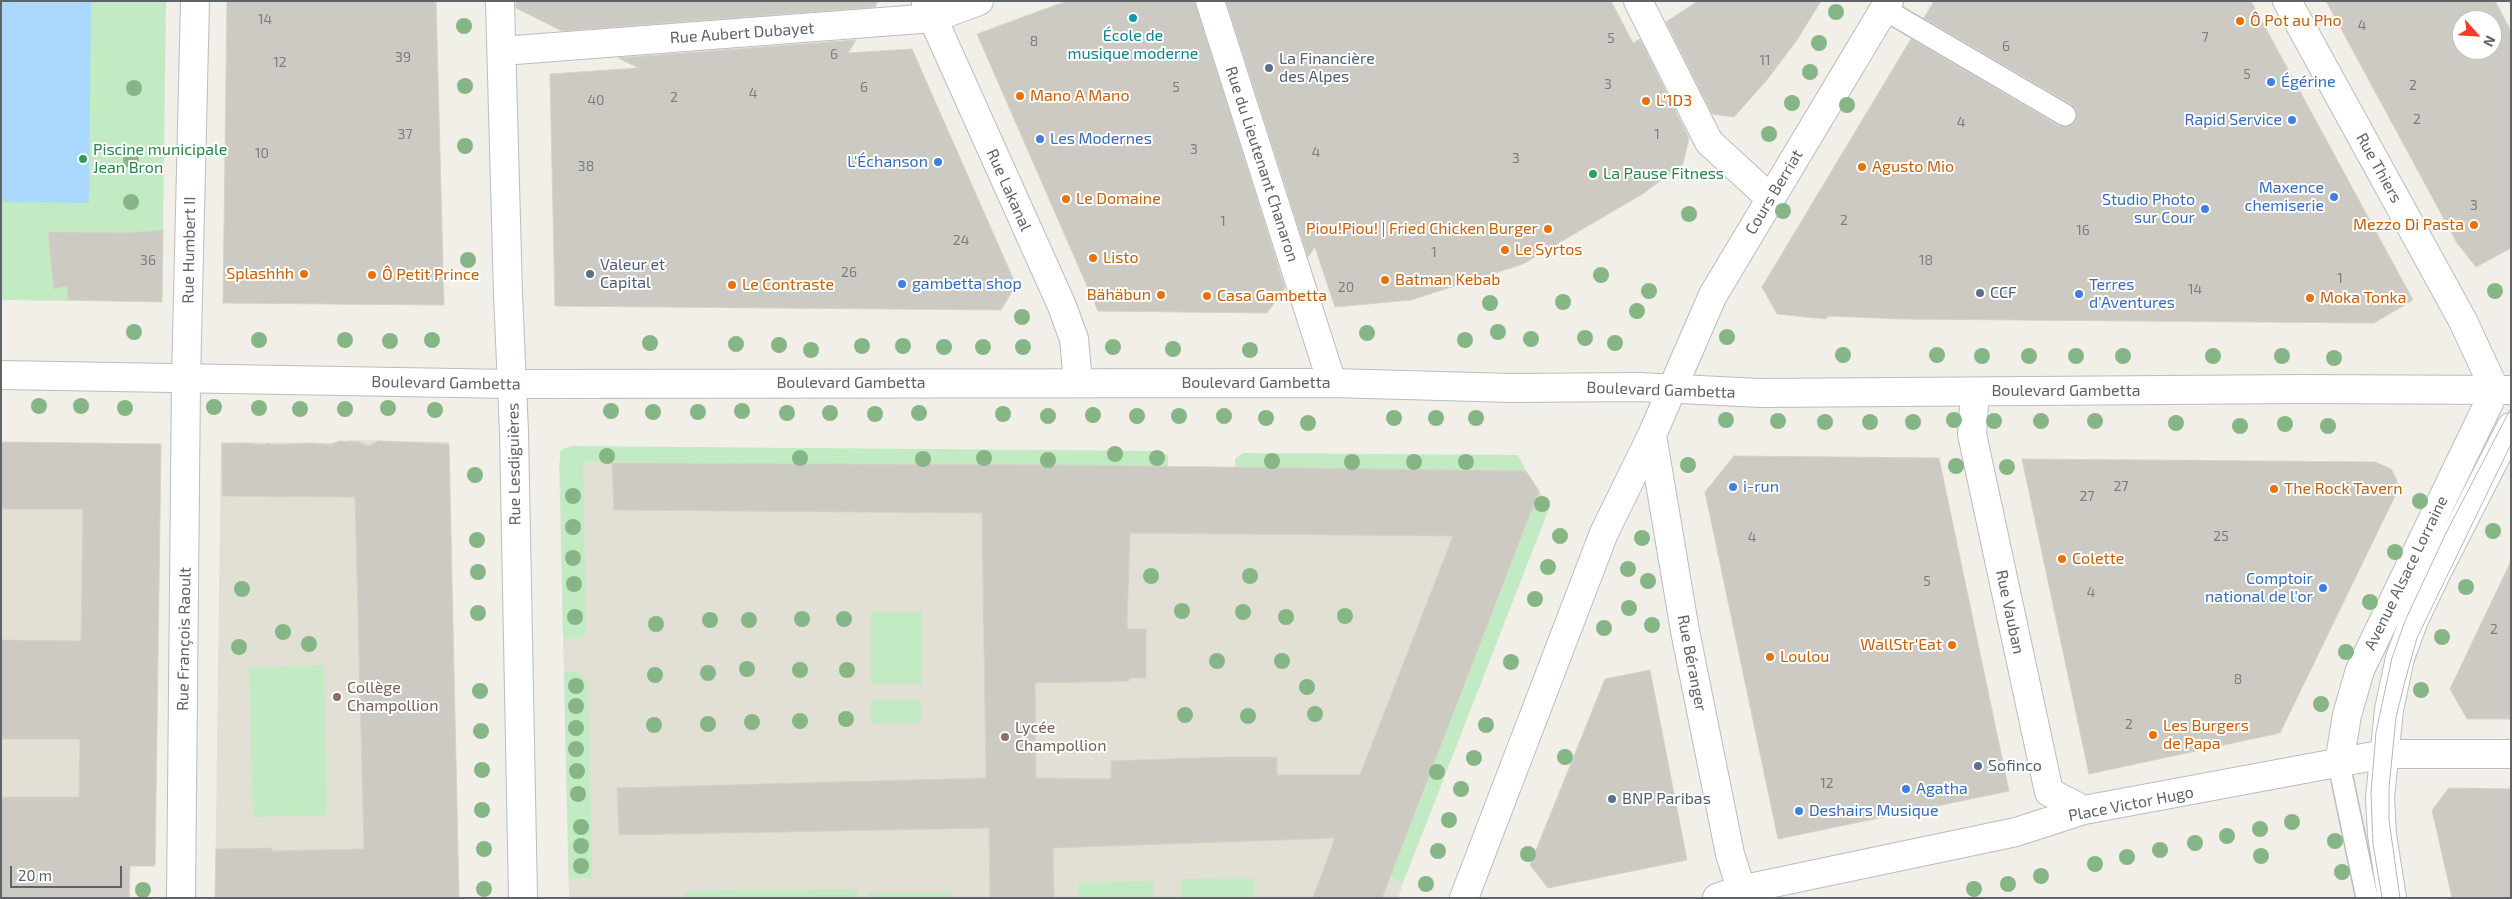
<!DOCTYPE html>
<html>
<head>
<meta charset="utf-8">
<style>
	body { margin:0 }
	#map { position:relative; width:2512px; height:899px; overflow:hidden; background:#f1efe7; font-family:"Exo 2",sans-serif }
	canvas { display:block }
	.frame { position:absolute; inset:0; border:2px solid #5e6368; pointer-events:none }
	.north { position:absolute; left:2452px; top:10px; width:50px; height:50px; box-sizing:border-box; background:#fff; border:1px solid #bfc1c3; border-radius:50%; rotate:116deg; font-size:14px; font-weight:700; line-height:20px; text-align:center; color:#5e6368 }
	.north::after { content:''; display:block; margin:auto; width:18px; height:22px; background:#f63c28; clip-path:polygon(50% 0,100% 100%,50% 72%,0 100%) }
	.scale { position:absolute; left:10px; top:866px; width:112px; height:22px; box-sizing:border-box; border:2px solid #5e6368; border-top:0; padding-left:6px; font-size:15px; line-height:18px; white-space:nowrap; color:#5e6368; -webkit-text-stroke:4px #fff; paint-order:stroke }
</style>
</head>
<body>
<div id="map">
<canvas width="2512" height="899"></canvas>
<div class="frame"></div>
<div class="north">N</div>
<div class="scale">20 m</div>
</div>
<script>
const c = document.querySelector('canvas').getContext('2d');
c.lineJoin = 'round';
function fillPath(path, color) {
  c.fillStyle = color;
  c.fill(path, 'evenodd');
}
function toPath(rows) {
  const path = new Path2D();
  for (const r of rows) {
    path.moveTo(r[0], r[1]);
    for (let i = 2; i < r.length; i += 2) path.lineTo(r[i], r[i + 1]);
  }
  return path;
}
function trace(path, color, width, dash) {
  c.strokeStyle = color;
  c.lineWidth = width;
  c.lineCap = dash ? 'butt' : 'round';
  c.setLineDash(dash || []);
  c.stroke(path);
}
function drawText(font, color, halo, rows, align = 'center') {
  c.font = font + ' "Exo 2",sans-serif';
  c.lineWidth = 4;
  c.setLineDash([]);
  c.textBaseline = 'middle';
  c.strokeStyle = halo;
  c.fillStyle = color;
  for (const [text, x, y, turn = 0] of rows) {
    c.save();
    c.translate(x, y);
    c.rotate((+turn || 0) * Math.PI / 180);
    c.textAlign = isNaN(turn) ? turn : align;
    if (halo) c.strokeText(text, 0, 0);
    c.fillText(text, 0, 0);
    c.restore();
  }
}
const education = toPath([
	[348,440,449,442,459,898,215,898,221,442,347,443],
	[1,442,161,444,155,866,1,864],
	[559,462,1058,465,1526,471,1539,491,1390,877,1403,883,1398,898,569,898]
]);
const green = toPath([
	[1,1,166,1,162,302,1,300],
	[572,446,1161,451,1168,456,1168,467,583,462,586,631,582,637,563,639,560,453,562,449],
	[1243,453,1518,455,1526,471,1235,468,1235,459],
	[1539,491,1550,506,1403,883,1390,877],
	[871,612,922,612,922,684,871,684],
	[324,665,327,815,253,817,249,668],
	[564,672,579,672,588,681,592,878,569,879],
	[871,700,921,700,921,723,871,724],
	[1254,878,1254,898,1181,898,1181,879],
	[1153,881,1153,898,1079,898,1079,882],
	[858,889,858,898,685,898,685,891],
	[868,893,951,893,951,898,868,898]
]);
const water = toPath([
	[1,1,91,1,89,203,1,202]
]);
const building = toPath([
	[227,1,436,1,444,305,223,303,227,1],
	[516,1,878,1,875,7,562,31,516,8,516,1],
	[1067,1,1195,1,1285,288,1267,313,1098,311,977,34,1067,1],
	[1226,1,1611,1,1633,43,1640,39,1689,138,1683,164,1644,193,1523,264,1411,300,1335,307,1315,247,1308,257,1226,1],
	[1698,1,1821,1,1797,40,1766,81,1734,117,1712,114,1666,22,1698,1],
	[1934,1,2251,1,2413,300,2374,323,1902,319,1828,316,1826,319,1777,314,1762,287,1911,39,2059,126,2071,126,2076,121,2076,109,2071,104,1924,18,1934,1],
	[2326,1,2495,1,2511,31,2511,248,2476,267,2457,243,2326,1],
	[2462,20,2492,20,2492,50,2462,50,2462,20],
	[856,40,848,53,912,49,1016,285,1001,310,555,306,550,74,639,68,618,58,856,40],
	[163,230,162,302,68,300,67,286,54,289,48,232,129,233,163,230],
	[339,441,359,442,369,446,378,441,449,444,459,898,215,898,216,849,272,848,272,851,364,849,355,497,222,496,222,444,245,443,264,445,267,443,273,445,312,443,330,445,339,441],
	[1,442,161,444,155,866,130,866,129,898,1,898,1,797,79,797,80,739,1,739,1,640,81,641,83,509,1,509,1,442],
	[1734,456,1939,458,2009,791,1778,839,1705,492,1734,456],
	[2022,459,2375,462,2391,469,2397,480,2397,492,2280,733,2089,774,2022,459],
	[612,463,1058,465,1526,471,1539,491,1382,898,1313,898,1335,838,1053,848,1054,898,990,898,989,828,619,835,617,788,986,778,982,513,614,510,612,463],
	[1130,533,1453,536,1360,775,1277,775,1277,757,1228,757,1111,761,1111,779,1036,778,1035,683,1129,681,1129,678,1146,678,1146,629,1128,629,1127,624,1130,533],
	[2511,561,2511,719,2467,719,2450,689,2511,561],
	[1650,670,1687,860,1548,888,1530,865,1605,679,1650,670],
	[2449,788,2511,789,2511,898,2452,898,2432,810,2449,788]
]);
const service = toPath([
	[1884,9,2065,115],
	[2339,764,2367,898]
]);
const pedestrian = toPath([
	[181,898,186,380],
	[2392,898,2382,835,2380,797,2389,710,2400,658,2414,620,2435,576,2511,427]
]);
const minor = toPath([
	[500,1,508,294,514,432,523,898],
	[1210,1,1332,383],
	[1638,1,1709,142,1770,198],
	[2287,1,2463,321,2495,390,2360,670,2347,715,2339,764],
	[926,3,1062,306,1074,339,1078,382],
	[502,51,933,18,979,1],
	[186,380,195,1],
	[1975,392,1972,434,2049,792,2084,810],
	[1652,435,1685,631,1730,854,1744,898],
	[1464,898,1604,533,1652,435,1713,295,1889,1],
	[1717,898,1740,890,2016,832,2084,810,2374,756,2391,754,2511,754]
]);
const tertiary = toPath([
	[1,375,512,384,1332,383,1512,388,1639,387,1760,393,2302,389,2511,390]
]);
const tram = toPath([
	[2382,898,2373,844,2371,793,2376,732,2392,658,2405,621,2446,533,2511,408],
	[2400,898,2389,820,2389,788,2396,717,2405,681,2417,638,2511,444]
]);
const trees = [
	[1836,12],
	[464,26],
	[1819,43],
	[1810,72],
	[465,86],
	[134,88],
	[1792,103],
	[1847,105],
	[1769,134],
	[465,146],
	[131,160],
	[131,202],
	[1783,211],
	[1689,214],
	[468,260],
	[1601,275],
	[1649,291],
	[2495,291],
	[1563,302],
	[1490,303],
	[1637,311],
	[1022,317],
	[134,332],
	[1498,332],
	[1367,333],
	[1727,337],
	[1585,338],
	[1531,339],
	[259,340],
	[345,340],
	[432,340],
	[1465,340],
	[390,341],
	[650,343],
	[1615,343],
	[736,344],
	[779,345],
	[862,346],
	[903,346],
	[944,347],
	[983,347],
	[1023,347],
	[1113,347],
	[1173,349],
	[811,350],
	[1250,350],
	[1843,355],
	[1937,355],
	[1982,356],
	[2029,356],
	[2076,356],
	[2123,356],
	[2213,356],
	[2282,356],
	[2334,358],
	[39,406],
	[81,406],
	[214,407],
	[125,408],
	[259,408],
	[388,408],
	[300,409],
	[345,409],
	[435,410],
	[611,411],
	[742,411],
	[653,412],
	[698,412],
	[787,413],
	[830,413],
	[919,413],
	[875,414],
	[1003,414],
	[1093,415],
	[1048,416],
	[1137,416],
	[1179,416],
	[1224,416],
	[1266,418],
	[1394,418],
	[1436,418],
	[1476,418],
	[1726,420],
	[1954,420],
	[1778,421],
	[1994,421],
	[2041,421],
	[2095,421],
	[1825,422],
	[1870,422],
	[1913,422],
	[1308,423],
	[2176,423],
	[2285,424],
	[2240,426],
	[2328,426],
	[1115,454],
	[607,456],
	[800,458],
	[984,458],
	[1157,458],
	[923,459],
	[1048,460],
	[1272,461],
	[1352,462],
	[1414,462],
	[1466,462],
	[1688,465],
	[1956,466],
	[2007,467],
	[475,475],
	[573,496],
	[2420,501],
	[1542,504],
	[573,527],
	[2493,531],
	[1560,536],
	[1642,538],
	[477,540],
	[2395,552],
	[573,558],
	[1548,567],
	[1628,569],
	[478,572],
	[1151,576],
	[1250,576],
	[1648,581],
	[574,584],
	[2466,587],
	[242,589],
	[1535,599],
	[2370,602],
	[1629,608],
	[1182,611],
	[1243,612],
	[478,613],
	[1345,616],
	[575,617],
	[1286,617],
	[802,619],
	[844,619],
	[710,620],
	[749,620],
	[656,624],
	[1652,625],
	[1604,628],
	[283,632],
	[2442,637],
	[309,644],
	[239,647],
	[2346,652],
	[1217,661],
	[1282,661],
	[1511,662],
	[747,669],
	[800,670],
	[847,670],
	[708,673],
	[655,675],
	[576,686],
	[1307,687],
	[2421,690],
	[480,691],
	[2321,704],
	[576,706],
	[1315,714],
	[1185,715],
	[1248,716],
	[846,719],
	[800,721],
	[752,722],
	[708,724],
	[654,725],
	[1486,725],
	[576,728],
	[481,731],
	[576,749],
	[1565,757],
	[1474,758],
	[482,770],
	[577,771],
	[1437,772],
	[1461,789],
	[578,794],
	[482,810],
	[1449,820],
	[2292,822],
	[581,827],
	[2260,829],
	[2227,836],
	[2335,841],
	[2195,843],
	[581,846],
	[484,849],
	[2160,850],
	[1438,851],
	[1528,854],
	[2261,856],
	[2127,857],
	[2095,864],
	[581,866],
	[2342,872],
	[2041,876],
	[1426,884],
	[2008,884],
	[484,889],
	[1974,889],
	[143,890]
];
const markers = [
	[1133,18,5,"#0f9aa8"],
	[2240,21,5,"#e8710a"],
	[1269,68,5,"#5c6f8a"],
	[2271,82,5,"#3f7fe0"],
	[1020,96,5,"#e8710a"],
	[1646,101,5,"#e8710a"],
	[2292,120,5,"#3f7fe0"],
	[1040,139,5,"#3f7fe0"],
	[83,159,5,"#2e9e5b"],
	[938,162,5,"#3f7fe0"],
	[1862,167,5,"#e8710a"],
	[1593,174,5,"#2e9e5b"],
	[2334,197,5,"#3f7fe0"],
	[1066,199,5,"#e8710a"],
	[2205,209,5,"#3f7fe0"],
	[2474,225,5,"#e8710a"],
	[1548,229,5,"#e8710a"],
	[1505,250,5,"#e8710a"],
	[1093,258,5,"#e8710a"],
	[304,274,5,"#e8710a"],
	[590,274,5,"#5c6f8a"],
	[372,275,5,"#e8710a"],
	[1385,280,5,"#e8710a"],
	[902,284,5,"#3f7fe0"],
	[732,285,5,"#e8710a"],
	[1980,293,5,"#5c6f8a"],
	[2079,294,5,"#3f7fe0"],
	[1161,295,5,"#e8710a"],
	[1207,296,5,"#e8710a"],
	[2310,298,5,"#e8710a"],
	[1733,487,5,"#3f7fe0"],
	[2274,489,5,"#e8710a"],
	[2062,559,5,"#e8710a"],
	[2323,588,5,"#3f7fe0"],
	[1952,645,5,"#e8710a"],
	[1770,657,5,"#e8710a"],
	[337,697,5,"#8d6e63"],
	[2153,735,5,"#e8710a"],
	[1005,737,5,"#8d6e63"],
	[1978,766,5,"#5c6f8a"],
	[1906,789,5,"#3f7fe0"],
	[1612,799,5,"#5c6f8a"],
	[1799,811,5,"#3f7fe0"]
];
const numberNames = [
	["14",265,19],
	["4",2362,25],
	["7",2205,37],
	["5",1611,38],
	["8",1034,41],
	["6",2006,46],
	["6",834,54],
	["39",403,57],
	["11",1765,60],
	["12",280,62],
	["5",2247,74],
	["3",1608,84],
	["2",2413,85],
	["6",864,87],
	["5",1176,87],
	["4",753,93],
	["2",674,97],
	["40",596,100],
	["2",2417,119],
	["4",1961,122],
	["37",405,134],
	["1",1657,134],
	["3",1194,149],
	["4",1316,152],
	["10",262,153],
	["3",1516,158],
	["38",586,166],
	["3",2474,205],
	["2",1844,220],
	["1",1223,221],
	["16",2083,230],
	["24",961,240],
	["1",1434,252],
	["36",148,260],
	["18",1926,260],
	["26",849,272],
	["1",2340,278],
	["20",1346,287],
	["14",2195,289],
	["27",2121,486],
	["27",2087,496],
	["25",2221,536],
	["4",1752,537],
	["5",1927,581],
	["4",2091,592],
	["2",2494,629],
	["8",2238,679],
	["2",2129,724],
	["12",1827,783]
];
const foodNames = [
	["Ô Pot au Pho",2250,21],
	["Mano A Mano",1030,96],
	["L'1D3",1656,101],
	["Agusto Mio",1872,167],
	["Le Domaine",1076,199],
	["Mezzo Di Pasta",2464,225,"right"],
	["Piou!Piou! | Fried Chicken Burger",1538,229,"right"],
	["Le Syrtos",1515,250],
	["Listo",1103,258],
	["Splashhh",294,274,"right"],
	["Ô Petit Prince",382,275],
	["Batman Kebab",1395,280],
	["Le Contraste",742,285],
	["Bähäbun",1151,295,"right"],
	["Casa Gambetta",1217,296],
	["Moka Tonka",2320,298],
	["The Rock Tavern",2284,489],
	["Colette",2072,559],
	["WallStr'Eat",1942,645,"right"],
	["Loulou",1780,657],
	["Les Burgers",2163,726],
	["de Papa",2163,744]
];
const streetNames = [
	["Rue Aubert Dubayet",742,33,-4],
	["Rue du Lieutenant Chanaron",1262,164,72],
	["Rue Thiers",2379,168,61],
	["Rue Lakanal",1009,190,66],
	["Cours Berriat",1774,192,-59],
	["Rue Humbert II",189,250,-89],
	["Boulevard Gambetta",446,383,1],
	["Boulevard Gambetta",851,383],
	["Boulevard Gambetta",1256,383],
	["Boulevard Gambetta",1661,390,2],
	["Boulevard Gambetta",2066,391],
	["Rue Lesdiguières",514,464,-91],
	["Avenue Alsace Lorraine",2406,573,-64],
	["Rue Vauban",2010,612,78],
	["Rue François Raoult",184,639,-89],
	["Rue Béranger",1692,663,79],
	["Place Victor Hugo",2131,804,-11]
];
const cultureNames = [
	["École de",1133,36],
	["musique moderne",1133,54]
];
const serviceNames = [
	["La Financière",1279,59],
	["des Alpes",1279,77],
	["Valeur et",600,265],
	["Capital",600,283],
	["CCF",1990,293],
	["Sofinco",1988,766],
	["BNP Paribas",1622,799]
];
const shopNames = [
	["Égérine",2281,82],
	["Rapid Service",2282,120,"right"],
	["Les Modernes",1050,139],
	["L'Échanson",928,162,"right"],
	["Maxence",2324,188,"right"],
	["chemiserie",2324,206,"right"],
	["Studio Photo",2195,200,"right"],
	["sur Cour",2195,218,"right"],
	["gambetta shop",912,284],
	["Terres",2089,285],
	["d'Aventures",2089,303],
	["i-run",1743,487],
	["Comptoir",2313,579,"right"],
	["national de l'or",2313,597,"right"],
	["Agatha",1916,789],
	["Deshairs Musique",1809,811]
];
const leisureNames = [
	["Piscine municipale",93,150],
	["Jean Bron",93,168],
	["La Pause Fitness",1603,174]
];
const educationNames = [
	["Collège",347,688],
	["Champollion",347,706],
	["Lycée",1015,728],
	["Champollion",1015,746]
];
fillPath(education, '#e2dfd5');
fillPath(green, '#c2eac3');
fillPath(water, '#aad8ff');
fillPath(building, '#cdcac4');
trace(building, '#d7d2c5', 1);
trace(service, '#b9bdc1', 24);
trace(pedestrian, '#b9bdc1', 30);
trace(minor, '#b9bdc1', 30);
trace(tertiary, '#b9bdc1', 30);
trace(service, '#fff', 21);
trace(pedestrian, '#fff', 28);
trace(minor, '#fff', 28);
trace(tertiary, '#fff', 28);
trace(tram, '#b6b7b8', 1);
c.fillStyle = '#86b685';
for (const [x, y] of trees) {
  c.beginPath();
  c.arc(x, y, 8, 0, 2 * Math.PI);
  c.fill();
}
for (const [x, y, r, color] of markers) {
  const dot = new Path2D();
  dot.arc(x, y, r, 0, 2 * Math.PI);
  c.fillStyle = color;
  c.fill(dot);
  trace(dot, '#fff', 2);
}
drawText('14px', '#7a7d7f', null, numberNames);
drawText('16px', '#c56008', '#fff', foodNames, 'left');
drawText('16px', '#5e6368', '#fff', streetNames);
drawText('16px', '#0d838f', '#fff', cultureNames);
drawText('16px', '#4e5e75', '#fff', serviceNames, 'left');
drawText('16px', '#366cbe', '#fff', shopNames, 'left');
drawText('16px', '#27864d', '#fff', leisureNames, 'left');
drawText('16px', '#785e54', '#fff', educationNames, 'left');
</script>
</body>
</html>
